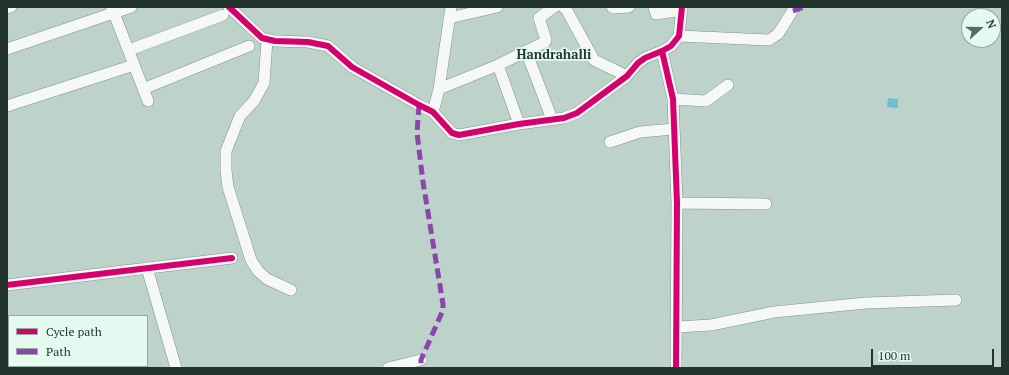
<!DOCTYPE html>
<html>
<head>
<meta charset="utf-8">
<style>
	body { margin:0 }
	#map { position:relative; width:1009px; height:375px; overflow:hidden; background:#bdd3ca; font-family:"PT Serif",serif }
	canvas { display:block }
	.frame { position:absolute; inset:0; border:8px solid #23342d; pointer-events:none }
	.legend { position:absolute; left:8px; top:315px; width:140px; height:52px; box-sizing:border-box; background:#e4f9ef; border:1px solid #97aaa1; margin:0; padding:5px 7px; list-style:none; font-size:12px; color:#23342d }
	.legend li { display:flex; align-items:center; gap:8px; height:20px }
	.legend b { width:20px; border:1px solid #97aaa1 }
	.north { position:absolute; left:961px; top:8px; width:40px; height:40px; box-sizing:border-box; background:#e4f9ef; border:1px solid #97aaa1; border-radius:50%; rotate:69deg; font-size:11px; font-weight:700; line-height:16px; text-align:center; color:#23342d }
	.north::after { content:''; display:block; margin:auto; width:14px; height:18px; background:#596c64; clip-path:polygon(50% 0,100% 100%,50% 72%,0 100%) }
	.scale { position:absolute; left:871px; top:349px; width:123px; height:18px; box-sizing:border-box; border:2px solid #23342d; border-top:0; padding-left:5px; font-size:12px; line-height:14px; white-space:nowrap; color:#23342d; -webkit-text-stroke:3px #e4f9ef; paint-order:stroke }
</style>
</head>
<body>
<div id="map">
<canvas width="1009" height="375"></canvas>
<div class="frame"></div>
<ul class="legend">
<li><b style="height:5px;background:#d6006c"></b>Cycle path</li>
<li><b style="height:5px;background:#8e44ad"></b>Path</li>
</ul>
<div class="north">N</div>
<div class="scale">100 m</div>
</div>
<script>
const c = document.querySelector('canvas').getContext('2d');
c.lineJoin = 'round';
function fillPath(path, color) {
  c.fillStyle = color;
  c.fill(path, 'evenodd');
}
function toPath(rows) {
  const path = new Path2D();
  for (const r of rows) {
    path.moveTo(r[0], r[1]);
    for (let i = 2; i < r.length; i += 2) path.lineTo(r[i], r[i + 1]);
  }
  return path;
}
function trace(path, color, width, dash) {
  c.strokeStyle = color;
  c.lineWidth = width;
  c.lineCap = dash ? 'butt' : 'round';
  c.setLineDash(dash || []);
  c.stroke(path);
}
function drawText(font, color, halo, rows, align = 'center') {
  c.font = font + ' "PT Serif",serif';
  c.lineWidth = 3.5;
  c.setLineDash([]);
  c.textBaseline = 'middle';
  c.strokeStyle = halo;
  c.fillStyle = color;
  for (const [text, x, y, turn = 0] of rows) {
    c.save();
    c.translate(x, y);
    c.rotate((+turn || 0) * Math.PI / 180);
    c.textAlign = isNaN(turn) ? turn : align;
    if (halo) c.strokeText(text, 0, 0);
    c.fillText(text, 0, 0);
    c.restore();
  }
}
const water = toPath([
	[888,98,898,99,898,108,887,107]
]);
const minor = toPath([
	[229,7,262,38,275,41,308,42,328,46,352,67,419,105,433,112,452,133,459,135,519,124,564,118,577,113,627,76,638,63,645,58,662,51,671,46,679,36,682,7],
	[563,7,566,9,594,60,627,76],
	[612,7,614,8,629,7],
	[654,7,656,14,682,10],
	[7,8,11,7],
	[112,8,148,101],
	[449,18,497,7],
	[679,36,769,40,778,34,795,7],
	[267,40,264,83,254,101,240,116,226,151,226,171,228,187,251,260,258,271,267,279,291,290],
	[7,49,131,7],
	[129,50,223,15],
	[526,51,552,119],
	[662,51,673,99,677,203,676,368],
	[498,65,519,124],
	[143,89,249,46],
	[439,89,498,65,545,42,546,40,539,18,554,7],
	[673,99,706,101,728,85],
	[7,106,134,65],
	[433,112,439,89,451,7],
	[610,142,640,132,674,129],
	[677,203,766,204],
	[147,268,176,368],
	[7,285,232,258],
	[677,327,711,325,774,312,866,303,956,300],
	[388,368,421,360]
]);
const quiet = toPath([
	[793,11,804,7],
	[419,105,417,133,423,182,443,304,443,310,421,360,421,368]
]);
const cycleway = toPath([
	[229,7,262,38,275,41,308,42,328,46,352,67,419,105,433,112,452,133,459,135,519,124,564,118,577,113,627,76,638,63,645,58,662,51,671,46,679,36,682,7],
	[662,51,673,99,677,203,676,368],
	[7,285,232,258]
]);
const quarterNames = [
	["Handrahalli",554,55]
];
fillPath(water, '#74bcd3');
trace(minor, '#81928b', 12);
trace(minor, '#f5f8f7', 11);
trace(quiet, '#8e44ad', 5, [10, 5]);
trace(cycleway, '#d6006c', 6);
drawText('bold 13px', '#23342d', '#e4f9ef', quarterNames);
</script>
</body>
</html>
